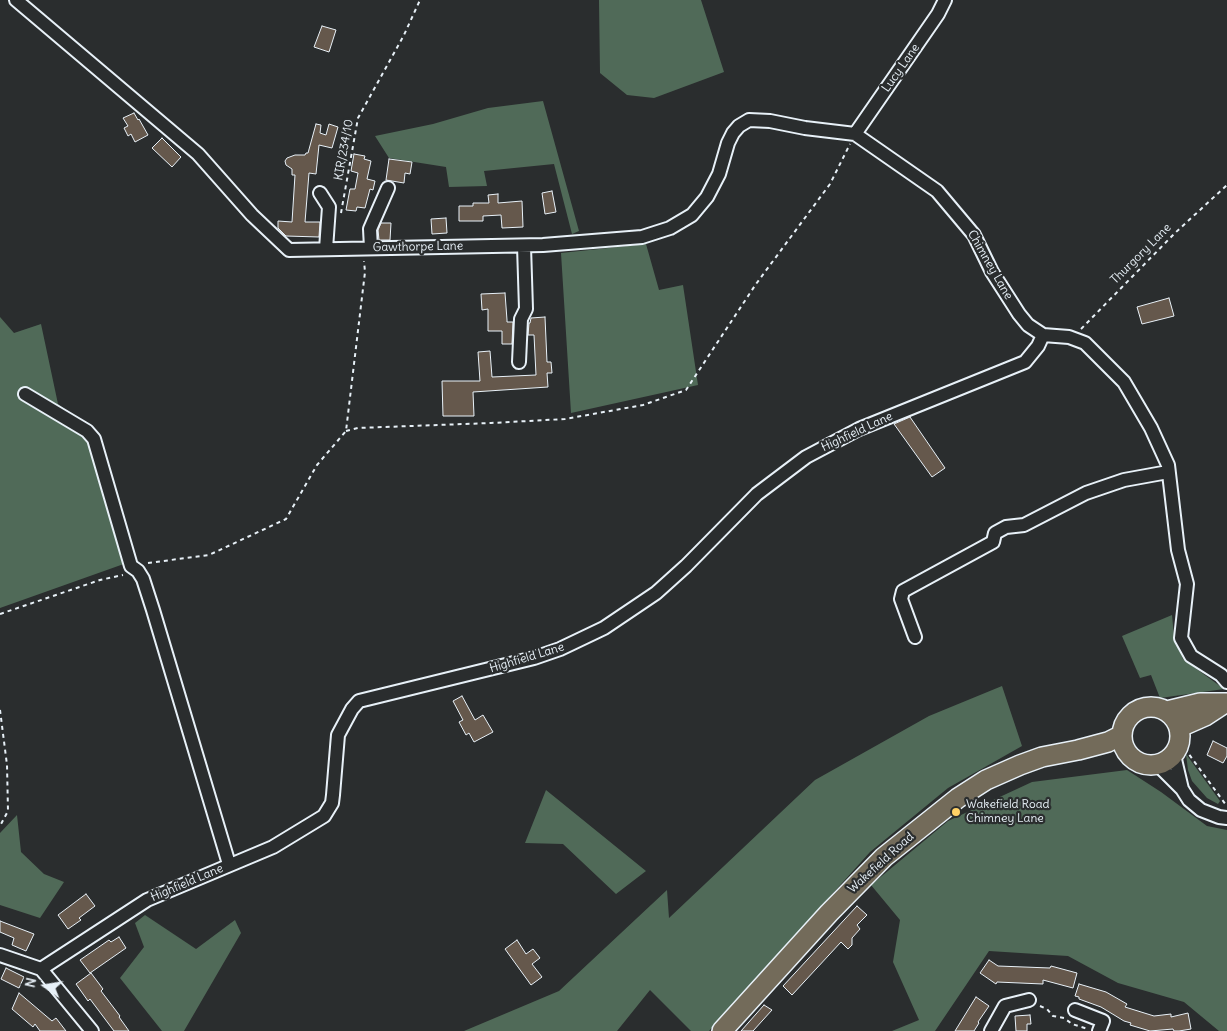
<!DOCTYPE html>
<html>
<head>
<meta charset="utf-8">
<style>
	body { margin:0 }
	#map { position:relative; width:1227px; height:1031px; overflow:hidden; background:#2a2d2e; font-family:Delius,sans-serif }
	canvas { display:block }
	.north { position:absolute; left:20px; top:961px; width:50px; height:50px; -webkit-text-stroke:4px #2a2d2e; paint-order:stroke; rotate:283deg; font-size:14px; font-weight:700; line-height:20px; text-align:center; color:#e8f1f8 }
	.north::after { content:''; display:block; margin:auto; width:18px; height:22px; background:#e8f1f8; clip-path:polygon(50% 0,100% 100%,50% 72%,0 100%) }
</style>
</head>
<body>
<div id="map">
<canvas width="1227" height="1031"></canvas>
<div class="north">N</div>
</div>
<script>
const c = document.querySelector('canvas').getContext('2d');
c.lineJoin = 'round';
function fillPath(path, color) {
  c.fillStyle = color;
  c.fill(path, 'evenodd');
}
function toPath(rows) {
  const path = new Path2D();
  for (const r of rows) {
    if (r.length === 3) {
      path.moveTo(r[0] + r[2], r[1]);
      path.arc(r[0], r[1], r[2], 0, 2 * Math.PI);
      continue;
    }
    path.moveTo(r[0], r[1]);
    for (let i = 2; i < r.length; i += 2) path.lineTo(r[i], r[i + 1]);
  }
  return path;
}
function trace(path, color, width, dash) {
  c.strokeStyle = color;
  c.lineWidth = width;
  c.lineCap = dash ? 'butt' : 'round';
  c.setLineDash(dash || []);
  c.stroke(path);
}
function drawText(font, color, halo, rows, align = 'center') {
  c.font = font + ' Delius,sans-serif';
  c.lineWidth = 4.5;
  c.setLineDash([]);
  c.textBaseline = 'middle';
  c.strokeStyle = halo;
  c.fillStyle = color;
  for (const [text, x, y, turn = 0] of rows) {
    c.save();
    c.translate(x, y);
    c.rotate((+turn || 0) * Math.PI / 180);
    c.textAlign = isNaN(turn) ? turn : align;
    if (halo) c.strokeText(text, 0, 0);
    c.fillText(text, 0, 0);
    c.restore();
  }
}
const green = toPath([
	[599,0,701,0,724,72,654,98,627,95,600,73],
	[543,101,579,231,572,234,554,164,484,171,487,186,449,187,446,167,389,158,375,136,433,124,488,108],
	[646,244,659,290,683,285,698,385,571,413,561,253],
	[0,317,14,333,41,324,58,404,97,434,135,560,0,608],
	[1172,615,1174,636,1183,659,1224,689,1160,698,1151,675,1140,678,1122,636],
	[1002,686,1022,746,948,788,870,852,709,1031,691,1031,650,990,617,1031,464,1031,559,991,667,890,669,918,815,780,929,716],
	[1186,754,1220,801,1218,804,1207,798,1192,781,1188,770],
	[1127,770,1161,792,1207,826,1227,830,1227,1031,1219,1031,1184,1002,1118,983,1068,956,989,951,935,1031,892,1031,919,1020,893,962,900,920,871,885,948,821,1032,782],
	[546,790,646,871,616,894,563,844,525,843],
	[17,815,21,852,44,874,64,882,40,918,0,905,0,833],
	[145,915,196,949,235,920,241,933,184,1031,162,1031,120,978,144,947,135,923]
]);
const building = toPath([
	[322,26,336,30,329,52,314,47,322,26],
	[134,113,138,120,139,119,148,135,135,142,131,134,128,136,124,128,128,126,123,118,134,113],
	[316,124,321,125,320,133,326,135,329,124,338,127,332,148,319,145,316,174,309,173,305,222,320,222,319,237,286,236,278,228,278,221,292,222,295,175,292,175,292,169,286,165,285,161,287,158,295,155,305,155,306,153,308,153,316,124],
	[162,138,181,157,172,167,152,148,162,138],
	[354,154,365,156,364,159,371,161,367,179,375,181,373,190,370,189,365,208,357,207,356,211,346,210,350,189,355,189,358,173,351,171,354,154],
	[389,159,412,162,410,174,405,173,404,183,386,180,389,159],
	[552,191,556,212,545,214,542,193,552,191],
	[498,194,498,203,522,201,523,227,502,228,501,215,483,216,483,221,459,221,459,206,473,206,473,203,489,203,488,195,498,194],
	[446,218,447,233,432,234,431,219,446,218],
	[381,223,391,223,390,240,379,240,378,230,381,223],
	[505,293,507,320,507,322,513,322,512,344,502,344,502,331,488,331,488,309,482,310,481,294,505,293],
	[1169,298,1174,316,1142,324,1137,307,1169,298],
	[545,317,547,362,551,362,552,373,547,373,548,387,473,392,474,416,443,416,442,381,480,381,478,352,490,351,492,377,536,375,534,335,528,335,529,323,530,323,531,318,545,317],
	[910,417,945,468,932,477,894,424,910,417],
	[462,696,475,720,483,715,493,732,474,742,469,733,466,735,459,722,463,720,453,701,462,696],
	[1213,741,1227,748,1227,756,1223,763,1207,755,1213,741],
	[86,894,95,906,79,918,81,920,68,929,58,915,86,894],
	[857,906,867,915,857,925,860,929,852,938,852,945,848,949,841,942,792,995,783,986,857,906],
	[0,921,34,934,26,951,12,945,14,938,0,932,0,921],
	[119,937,126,948,90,973,80,960,109,940,111,942,119,937],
	[517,940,526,954,533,949,540,958,532,964,542,977,531,985,505,949,517,940],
	[989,960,998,966,1050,968,1051,966,1077,973,1073,988,1043,980,1043,984,997,982,996,984,980,973,989,960],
	[6,968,24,977,19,988,1,979,6,968],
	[91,973,103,989,101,991,120,1016,119,1017,129,1031,114,1031,90,999,88,1001,76,984,91,973],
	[1079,984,1106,992,1127,1004,1125,1007,1154,1016,1171,1014,1171,1017,1188,1013,1191,1029,1179,1031,1174,1031,1173,1029,1150,1031,1130,1025,1131,1023,1124,1021,1101,1007,1079,999,1079,997,1075,996,1079,984],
	[19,993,52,1021,56,1018,66,1031,40,1031,35,1024,33,1027,12,1009,19,993],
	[976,997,989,1006,978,1022,979,1023,974,1031,955,1031,976,997],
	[764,1005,772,1010,753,1031,741,1031,764,1005],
	[1030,1015,1031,1024,1027,1024,1027,1031,1016,1031,1015,1016,1030,1015]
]);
const path = toPath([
	[341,213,358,118,404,35,420,0],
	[1081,329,1175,233,1227,185],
	[346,431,358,428,491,423,565,419,643,405,686,390,756,284,830,184,850,144],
	[148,563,209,555,286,519,317,465,346,431,365,272,364,261],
	[0,614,100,580,123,575],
	[0,710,7,765,8,811,0,826],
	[1180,742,1226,805],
	[1040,1006,1047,1009,1053,1016,1064,1018,1072,1024,1088,1029]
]);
const minor = toPath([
	[16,0,198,154,252,215,289,250,543,245,642,237,670,228,692,215,707,197,719,174,728,143,733,133,739,126,749,120,770,121,805,128,855,134,937,191,974,235,992,272,1019,314,1028,325,1043,335,1069,337,1085,343,1124,382,1151,428,1168,465,1178,550,1187,584,1181,638,1191,656,1221,675,1227,682],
	[855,134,938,14,945,0],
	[320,193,329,207,326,249],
	[371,248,370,229,388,188],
	[519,362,521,319,526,309,524,246],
	[25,394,87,431,94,439,131,566,138,571,143,579,153,610,229,864],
	[915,637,901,599,903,591,993,542,995,533,1006,527,1024,525,1086,493,1124,480,1168,472],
	[1174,755,1182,789],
	[1158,765,1182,789,1189,800,1201,810,1219,817,1227,818],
	[0,955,41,969,92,1031],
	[41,969,147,900,273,847,324,816,332,803,333,795,338,735,352,709,359,701,534,658,560,649,604,628,656,593,686,566,757,494,806,457,859,429,1025,362,1038,346,1043,335],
	[1075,1010,1103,1021,1099,1031],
	[991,1031,1005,1006,1029,1000]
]);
const highway = toPath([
	[1151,736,29],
	[1167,711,1200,703,1227,703],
	[1180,727,1205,716,1225,703],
	[722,1031,829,913,884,857,958,798,986,780,1020,765,1042,757,1078,750,1108,742,1122,735]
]);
const markers = [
	[956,812,5,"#ffd166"]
];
const streetNames = [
	["Lucy Lane",901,68,-55],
	["KIR/234/10",344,150,-80],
	["Gawthorpe Lane",418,247,-1],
	["Thurgory Lane",1141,254,-45],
	["Chimney Lane",990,265,60],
	["Highfield Lane",857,432,-25],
	["Highfield Lane",527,658,-17],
	["Wakefield Road",881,863,-42],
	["Highfield Lane",187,883,-23]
];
const poiNames = [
	["Wakefield Road",966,805],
	["Chimney Lane",966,819]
];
fillPath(green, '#506a58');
fillPath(building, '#65584c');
trace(building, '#e8f1f8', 1);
trace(minor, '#e8f1f8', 16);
trace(highway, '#e8f1f8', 22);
trace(path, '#e8f1f8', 2, [4, 4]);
trace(minor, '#2a2d2e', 12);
trace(highway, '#736b5a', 19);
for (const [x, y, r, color] of markers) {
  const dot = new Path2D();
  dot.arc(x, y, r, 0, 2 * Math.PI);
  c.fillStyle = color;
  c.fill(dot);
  trace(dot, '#2a2d2e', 2);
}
drawText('12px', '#e8f1f8', '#2a2d2e', streetNames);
drawText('12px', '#e8f1f8', '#2a2d2e', poiNames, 'left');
</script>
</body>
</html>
